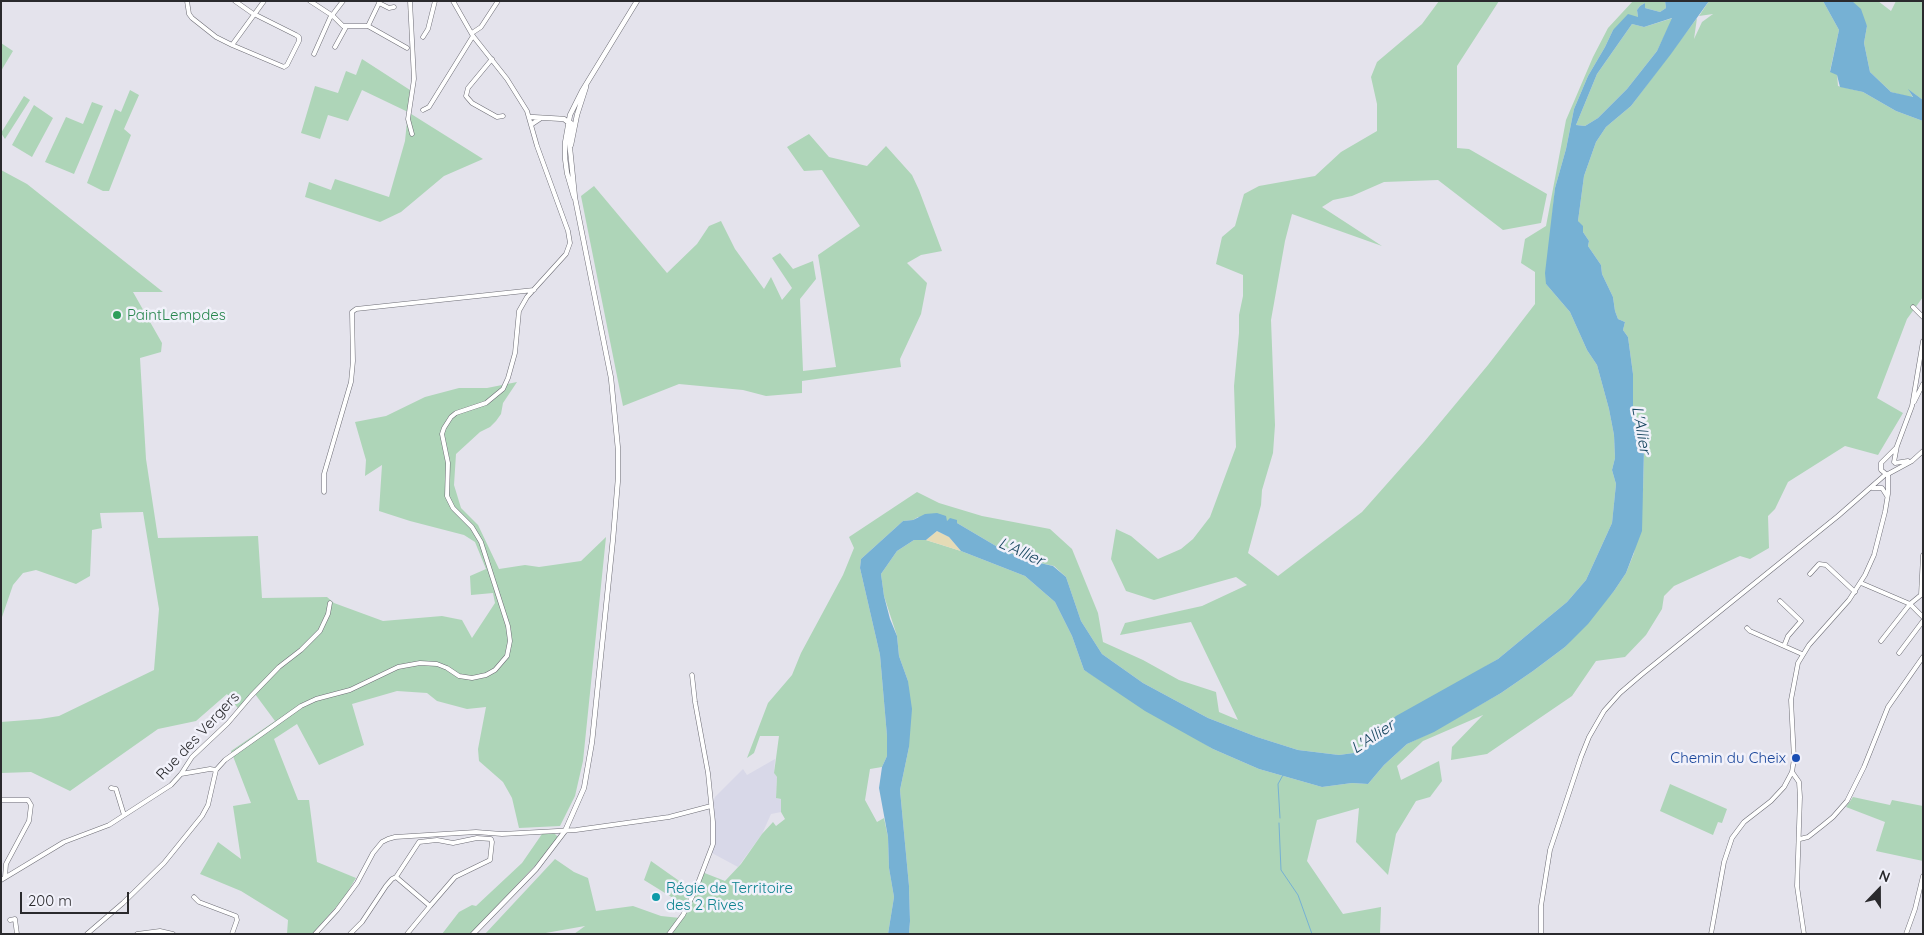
<!DOCTYPE html>
<html>
<head>
<meta charset="utf-8">
<style>
	body { margin:0 }
	#map { position:relative; width:1924px; height:935px; overflow:hidden; background:#e4e3ec; font-family:Quicksand,sans-serif }
	canvas { display:block }
	.frame { position:absolute; inset:0; border:2px solid #2a2a2d; pointer-events:none }
	.north { position:absolute; left:1854px; top:865px; width:50px; height:50px; -webkit-text-stroke:4px #f1f1fa; paint-order:stroke; rotate:22deg; font-size:14px; font-weight:700; line-height:20px; text-align:center; color:#2a2a2d }
	.north::after { content:''; display:block; margin:auto; width:18px; height:22px; background:#2a2a2d; clip-path:polygon(50% 0,100% 100%,50% 72%,0 100%) }
	.scale { position:absolute; left:20px; top:892px; width:109px; height:22px; box-sizing:border-box; border:2px solid #2a2a2d; border-top:0; padding-left:6px; font-size:15px; line-height:18px; white-space:nowrap; color:#2a2a2d; -webkit-text-stroke:4px #f1f1fa; paint-order:stroke }
</style>
</head>
<body>
<div id="map">
<canvas width="1924" height="935"></canvas>
<div class="frame"></div>
<div class="north">N</div>
<div class="scale">200 m</div>
</div>
<script>
const c = document.querySelector('canvas').getContext('2d');
c.lineJoin = 'round';
function fillPath(path, color) {
  c.fillStyle = color;
  c.fill(path, 'evenodd');
}
function toPath(rows) {
  const path = new Path2D();
  for (const r of rows) {
    path.moveTo(r[0], r[1]);
    for (let i = 2; i < r.length; i += 2) path.lineTo(r[i], r[i + 1]);
  }
  return path;
}
function trace(path, color, width, dash) {
  c.strokeStyle = color;
  c.lineWidth = width;
  c.lineCap = dash ? 'butt' : 'round';
  c.setLineDash(dash || []);
  c.stroke(path);
}
function drawText(font, color, halo, rows, align = 'center') {
  c.font = font + ' Quicksand,sans-serif';
  c.lineWidth = 5;
  c.setLineDash([]);
  c.textBaseline = 'middle';
  c.strokeStyle = halo;
  c.fillStyle = color;
  for (const [text, x, y, turn = 0] of rows) {
    c.save();
    c.translate(x, y);
    c.rotate((+turn || 0) * Math.PI / 180);
    c.textAlign = isNaN(turn) ? turn : align;
    if (halo) c.strokeText(text, 0, 0);
    c.fillText(text, 0, 0);
    c.restore();
  }
}
const built = toPath([
	[775,759,774,773,777,777,776,798,781,799,781,812,771,814,762,834,738,867,712,853,712,807,715,797,743,769,747,775]
]);
const green = toPath([
	[1439,1,1499,1,1457,66,1457,148,1469,149,1547,194,1541,223,1503,230,1438,180,1384,182,1352,196,1333,200,1322,207,1382,246,1292,214,1285,241,1271,320,1275,425,1273,453,1262,490,1261,505,1248,553,1278,576,1362,512,1424,442,1488,365,1535,304,1535,272,1521,263,1525,239,1546,226,1566,120,1593,57,1608,28,1633,1,1665,1,1666,8,1660,12,1645,8,1645,3,1640,6,1637,10,1638,17,1613,30,1605,47,1588,76,1574,109,1566,149,1555,188,1546,284,1570,312,1587,350,1597,365,1609,409,1614,435,1615,458,1612,470,1616,484,1612,523,1586,580,1567,602,1498,659,1383,728,1370,745,1361,752,1339,755,1298,750,1257,737,1208,718,1143,683,1102,654,1081,621,1066,577,1054,566,1027,560,1001,549,957,523,957,520,948,521,918,517,913,520,903,521,861,559,860,568,880,655,887,736,887,756,882,767,870,769,865,800,877,822,884,818,888,837,889,868,894,897,888,934,574,934,585,926,540,934,485,934,555,859,574,872,588,878,596,911,633,906,661,916,680,918,686,906,644,880,651,861,692,890,702,872,725,881,741,864,762,834,773,822,776,826,785,819,781,812,781,799,776,798,777,777,774,773,779,736,760,736,754,753,747,758,768,703,792,675,801,653,843,575,854,548,849,537,917,492,939,503,982,516,1050,529,1072,549,1098,613,1103,642,1143,660,1179,680,1216,692,1219,712,1238,720,1191,622,1120,635,1125,623,1202,606,1247,585,1236,577,1154,600,1126,591,1111,559,1116,529,1131,536,1158,559,1181,549,1193,539,1210,517,1236,447,1234,386,1239,333,1239,315,1243,296,1243,275,1216,264,1222,237,1235,226,1244,194,1259,186,1315,176,1341,152,1377,131,1377,104,1371,77,1377,62,1422,24],
	[1709,1,1823,1,1839,30,1830,71,1837,74,1838,86,1863,92,1896,111,1923,121,1923,297,1907,319,1877,398,1903,413,1878,455,1845,446,1788,482,1775,509,1768,516,1769,548,1750,559,1740,556,1674,586,1664,596,1662,609,1646,635,1625,657,1596,661,1572,696,1487,754,1451,760,1452,747,1483,715,1423,741,1397,766,1401,780,1439,761,1442,781,1430,797,1416,801,1396,834,1388,875,1356,842,1359,808,1317,820,1307,861,1343,914,1381,907,1380,934,909,934,910,921,909,886,900,790,909,747,908,681,899,656,897,636,884,596,881,574,897,551,914,540,926,540,961,551,1025,576,1055,602,1072,636,1084,670,1213,749,1259,769,1322,787,1352,783,1368,784,1384,765,1407,744,1434,731,1501,693,1533,671,1565,647,1614,591,1626,573,1634,553,1643,490,1644,449,1631,413,1633,406,1633,374,1628,337,1623,330,1625,322,1618,319,1615,311,1613,297,1602,274,1601,265,1588,246,1589,241,1583,232,1578,221,1584,176,1596,142,1606,127,1631,106,1697,18,1694,39,1702,22,1713,14,1699,16],
	[1852,1,1878,1,1891,11,1896,1,1923,1,1923,100,1909,90,1913,98,1891,92,1870,72,1864,43,1867,26],
	[1673,18,1657,51,1627,89,1598,118,1585,126,1576,125,1597,74,1632,24,1644,27],
	[1,43,13,51,1,71],
	[362,59,410,90,408,112,483,159,444,176,401,212,380,222,305,197,309,182,331,190,335,179,389,197,405,141,408,112,362,90,348,121,328,115,320,139,301,133,315,86,338,93,346,71,356,75],
	[130,90,139,95,124,129,131,135,109,191,103,191,87,183,115,109,121,112],
	[24,96,30,100,5,139,1,133],
	[92,102,103,106,74,174,45,162,66,117,83,124],
	[34,105,53,118,32,157,12,145],
	[809,134,829,157,867,166,886,146,912,175,919,190,942,251,921,255,907,263,927,283,921,314,900,359,901,367,802,381,802,393,766,396,743,390,679,384,623,406,581,196,594,186,667,273,697,244,709,226,721,221,735,249,764,289,771,277,782,300,792,288,772,258,780,253,793,269,813,261,816,279,800,299,803,371,836,367,818,255,860,226,822,170,804,171,787,147],
	[1,170,27,184,163,292,133,292,162,343,161,352,140,358,146,459,158,538,258,536,262,598,327,597,334,603,383,621,442,616,462,620,472,638,495,603,493,593,471,595,470,576,486,569,475,542,464,535,410,521,379,511,382,465,365,476,366,460,355,422,386,416,425,397,459,388,487,388,517,382,503,403,501,414,496,421,490,427,480,432,456,454,454,485,461,508,478,525,499,569,525,565,539,567,581,561,606,537,583,761,575,796,560,826,519,828,512,798,503,782,479,761,478,749,486,707,467,709,437,701,427,693,397,691,352,704,364,745,319,765,297,724,274,739,298,800,309,800,317,862,356,878,344,898,312,934,287,934,288,920,241,891,200,874,218,842,241,859,233,806,251,803,231,751,275,721,255,694,240,711,227,694,196,721,158,729,70,791,31,772,1,773,1,722,40,719,59,716,154,670,159,609,143,512,100,513,102,528,92,530,90,576,76,584,36,570,23,573,13,585,1,620],
	[1670,784,1727,809,1722,823,1718,822,1713,835,1660,811],
	[1853,797,1890,805,1892,800,1923,806,1923,861,1876,851,1885,822,1846,807],
	[554,833,558,837,546,854,470,934,442,934,459,912,472,905,476,906,522,863,542,834]
]);
const sand = toPath([
	[937,531,949,537,961,551,926,540]
]);
const water = toPath([
	[1665,1,1709,1,1671,54,1631,106,1606,127,1596,142,1584,176,1578,221,1583,226,1583,232,1589,241,1588,246,1601,265,1602,274,1613,297,1615,311,1618,319,1625,322,1623,330,1628,337,1633,374,1633,406,1631,413,1644,449,1642,531,1626,573,1614,591,1588,624,1565,647,1533,671,1501,693,1434,732,1407,744,1384,765,1368,784,1352,783,1322,787,1259,769,1213,749,1145,711,1084,670,1072,636,1055,602,1025,576,961,551,949,537,937,531,926,540,914,540,897,551,881,574,884,596,890,619,897,636,899,656,908,681,912,709,909,747,900,790,909,886,910,921,909,934,888,934,894,897,889,868,888,837,879,788,882,767,887,756,887,736,880,655,860,568,861,559,903,521,913,520,925,514,937,513,946,516,947,521,950,518,957,520,957,523,1001,549,1027,560,1053,566,1066,577,1081,621,1102,654,1143,683,1208,718,1257,737,1298,750,1339,755,1361,752,1370,745,1383,728,1396,716,1498,659,1567,602,1586,580,1612,523,1616,484,1612,470,1615,458,1614,435,1609,409,1597,365,1587,350,1570,312,1546,284,1545,273,1555,188,1566,149,1574,109,1588,76,1605,47,1613,30,1628,14,1638,17,1637,10,1640,6,1645,3,1645,8,1660,12,1666,8],
	[1672,18,1657,51,1627,89,1598,118,1585,126,1576,125,1597,74,1632,24,1644,27],
	[1823,1,1852,1,1861,9,1867,26,1864,43,1870,72,1891,92,1913,97,1908,89,1923,100,1923,121,1896,111,1863,92,1840,87,1837,75,1830,72,1839,30]
]);
const stream = toPath([
	[1280,818,1278,784,1283,775],
	[1279,823,1281,870,1298,895,1312,934]
]);
const minor = toPath([
	[187,1,189,14,192,18,216,37,232,45,264,1],
	[310,1,333,16,343,26,368,26,407,48],
	[410,1,414,79,408,119,412,134],
	[379,3,389,8,394,7],
	[368,26,380,1],
	[472,33,481,27,498,1],
	[423,37,428,29,435,1],
	[232,45,284,67,287,65,299,41,299,37,296,35,252,13,235,1],
	[335,47,346,27],
	[314,54,330,18,343,1],
	[492,59,468,88,466,96,472,103,497,117,503,116],
	[423,110,429,107,473,36],
	[1913,307,1923,317],
	[1914,402,1923,384],
	[1894,462,1897,446,1912,406,1923,341],
	[1895,463,1908,461],
	[1886,474,1881,470,1881,463,1896,448],
	[1888,474,1912,461,1923,451],
	[1872,488,1882,488,1887,496],
	[324,492,324,474,351,382,353,361,352,312,356,309,534,290],
	[1810,574,1819,564,1826,565,1855,592],
	[1861,583,1910,604,1923,617],
	[1780,601,1801,621,1788,636,1784,646],
	[1747,628,1750,631,1802,654],
	[1881,641,1910,604,1921,595,1923,555],
	[1899,653,1923,621],
	[1792,772,1799,782,1800,797,1797,886,1804,934],
	[181,774,210,769,216,770],
	[111,788,116,789,124,815],
	[1,800,28,800,31,805,29,821,6,864,5,877],
	[1800,839,1808,837,1822,826,1833,817,1847,801,1864,767,1888,707,1923,657],
	[396,877,419,842,437,840,453,843,477,838,491,839,492,842,490,860,455,877,430,906],
	[1,880,64,842,109,825,171,785,181,774,192,757,228,723,251,696,279,667,301,650,320,631,328,614,330,603],
	[194,897,199,902,236,916,237,920,232,934],
	[10,920,15,919,17,934],
	[87,934,123,903,164,863,202,816,208,805,216,770,225,760,301,706,316,699,350,690,398,667,420,663,437,664,447,668,459,676,472,678,486,675,495,670,507,656,510,641,508,626,481,542,472,527,453,508,447,496,448,463,442,434,444,428,451,417,456,413,486,403,503,389,508,378,515,353,519,311,527,297,566,254,570,243,568,231,537,146,527,111,507,79,473,36,453,1],
	[137,934,160,931,173,934],
	[315,934,337,910,357,883,373,853,382,842,388,839,395,837,476,832,502,834,576,830,669,817,711,806],
	[350,934,362,922,386,886,392,879,396,877,430,906,407,934],
	[669,934,683,915,695,891,713,844,713,822,708,773,695,702,692,675],
	[1541,934,1541,906,1550,850,1581,757,1589,737,1604,711,1620,693,1641,675,1838,516,1886,474],
	[1711,934,1724,862,1732,838,1744,822,1771,801,1784,787,1792,772,1794,759,1791,700,1798,663,1809,645,1849,600,1865,575,1874,555,1885,512,1888,494,1888,474],
	[1906,934,1915,909,1923,876]
]);
const major = toPath([
	[530,117,564,119,569,123],
	[532,124,541,118],
	[571,145,577,115,586,87],
	[574,197,567,173,565,158,565,143,570,115,582,91,637,1],
	[473,934,536,869,565,831,584,788,592,742,613,539,618,479,618,449,611,378,575,198,569,139,571,123]
]);
const markers = [
	[117,315,5,"#2e9e5b"],
	[1796,758,5,"#1a4fb4"],
	[656,897,5,"#0f9aa8"]
];
const leisureNames = [
	["PaintLempdes",127,315]
];
const streetNames = [
	["Rue des Vergers",198,736,-47]
];
const transitNames = [
	["Chemin du Cheix",1786,758]
];
const cultureNames = [
	["Régie de Territoire",666,888],
	["des 2 Rives",666,905]
];
const waterNames = [
	["L'Allier",1641,430,80],
	["L'Allier",1021,552,24],
	["L'Allier",1373,737,-33]
];
fillPath(built, '#d8d8e8');
fillPath(green, '#aed5b8');
fillPath(sand, '#e5dbb6');
fillPath(water, '#76b1d4');
trace(stream, '#76b1d4', 1);
trace(minor, '#6d6d75', 5);
trace(major, '#6d6d75', 5.5);
trace(minor, '#fff', 4);
trace(major, '#fff', 4.5);
for (const [x, y, r, color] of markers) {
  const dot = new Path2D();
  dot.arc(x, y, r, 0, 2 * Math.PI);
  c.fillStyle = color;
  c.fill(dot);
  trace(dot, '#f1f1fa', 2);
}
drawText('15px', '#27864d', '#f1f1fa', leisureNames, 'left');
drawText('15px', '#2a2a2d', '#f1f1fa', streetNames);
drawText('15px', '#164399', '#f1f1fa', transitNames, 'right');
drawText('15px', '#0d838f', '#f1f1fa', cultureNames, 'left');
drawText('italic 16px', '#184760', '#f1f1fa', waterNames);
</script>
</body>
</html>
